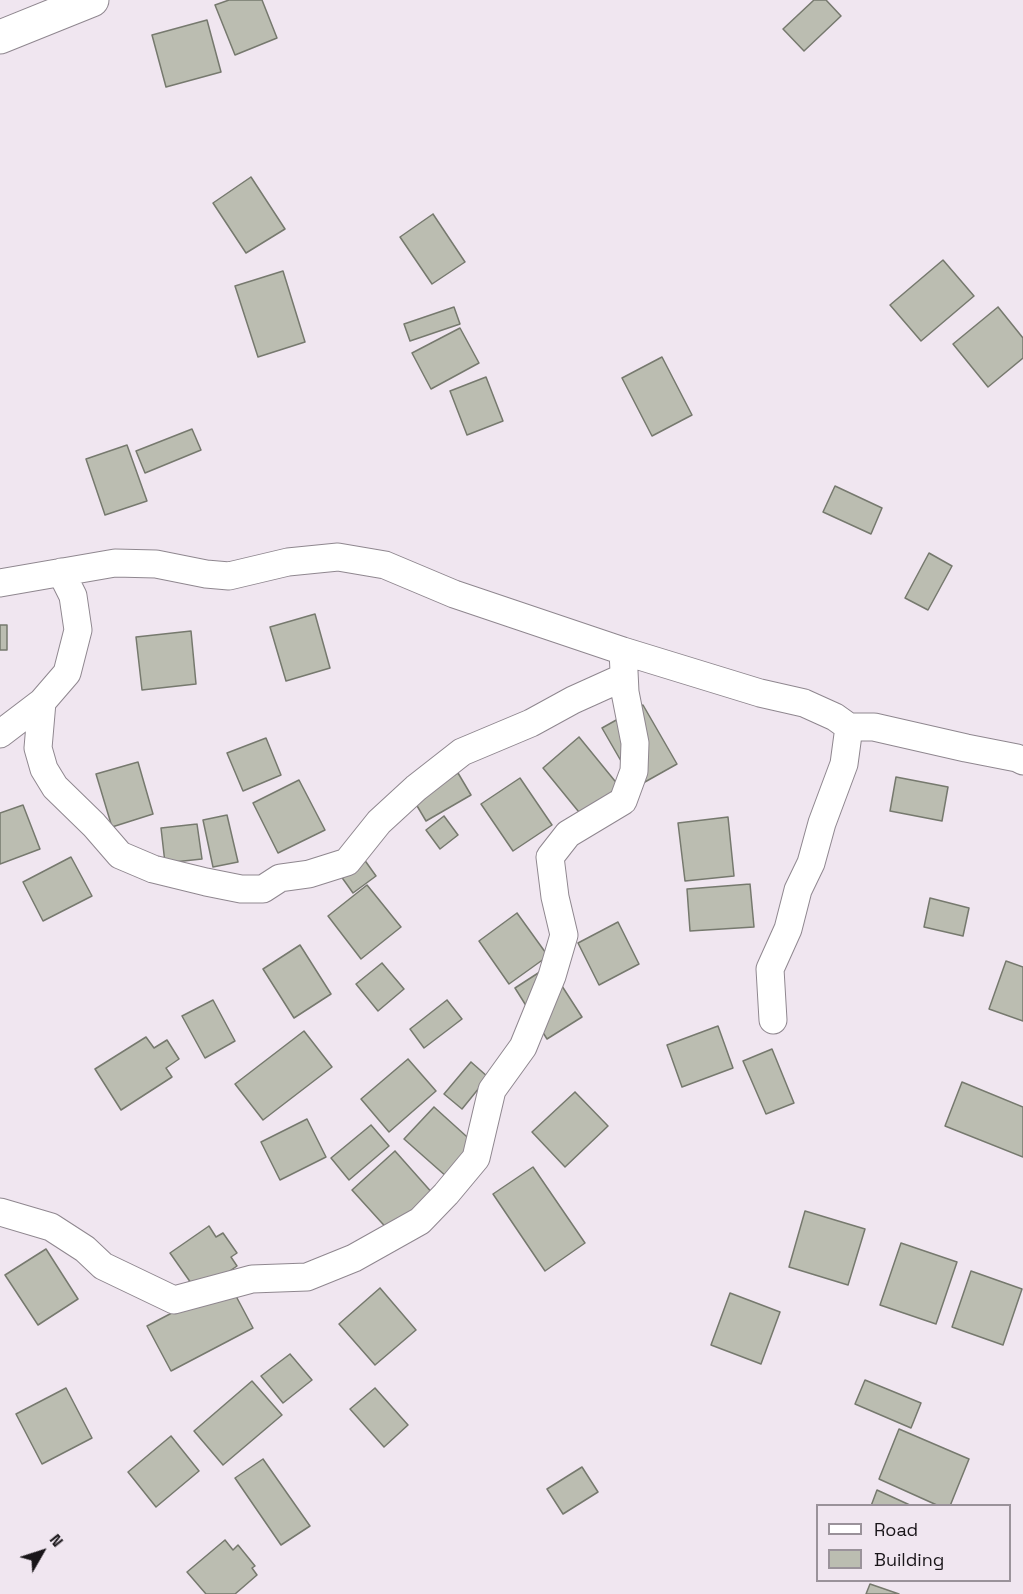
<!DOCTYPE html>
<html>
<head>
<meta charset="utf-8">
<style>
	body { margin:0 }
	#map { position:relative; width:1023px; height:1594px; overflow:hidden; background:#f0e6f0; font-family:"Space Grotesk",sans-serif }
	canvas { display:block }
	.legend { position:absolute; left:816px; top:1504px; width:195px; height:78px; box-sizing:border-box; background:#f0e6f0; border:2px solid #9a929a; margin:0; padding:8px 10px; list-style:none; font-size:18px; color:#191519 }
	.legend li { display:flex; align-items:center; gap:12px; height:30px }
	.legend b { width:30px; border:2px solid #9a929a }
	.north { position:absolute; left:12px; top:1522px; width:60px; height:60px; -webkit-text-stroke:4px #f0e6f0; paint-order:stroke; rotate:51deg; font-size:16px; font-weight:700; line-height:24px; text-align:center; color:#191519 }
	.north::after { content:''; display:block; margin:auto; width:21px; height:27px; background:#191519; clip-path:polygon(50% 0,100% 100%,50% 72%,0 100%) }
</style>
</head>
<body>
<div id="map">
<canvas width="1023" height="1594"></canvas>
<ul class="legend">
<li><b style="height:8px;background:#fff"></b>Road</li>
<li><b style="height:16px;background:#bbbdb1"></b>Building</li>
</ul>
<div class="north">N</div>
</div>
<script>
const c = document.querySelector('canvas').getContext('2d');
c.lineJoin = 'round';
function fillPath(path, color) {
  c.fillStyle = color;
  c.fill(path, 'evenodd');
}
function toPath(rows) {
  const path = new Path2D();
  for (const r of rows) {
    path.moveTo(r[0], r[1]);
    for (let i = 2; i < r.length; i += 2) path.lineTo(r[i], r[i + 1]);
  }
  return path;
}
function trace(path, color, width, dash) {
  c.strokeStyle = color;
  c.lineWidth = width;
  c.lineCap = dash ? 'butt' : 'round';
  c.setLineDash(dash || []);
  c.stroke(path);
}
const building = toPath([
	[229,0,262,0,277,38,235,55,215,5,229,0],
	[814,0,826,0,841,16,804,51,783,29,814,0],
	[207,20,221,72,166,87,152,35,207,20],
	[251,177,285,229,246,253,213,203,251,177],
	[433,214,465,262,432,284,400,237,433,214],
	[943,260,974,296,921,341,890,305,943,260],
	[283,271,305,342,258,357,235,286,283,271],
	[454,307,460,324,410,341,404,324,454,307],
	[998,307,1023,338,1023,358,988,387,953,344,998,307],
	[460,328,479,363,431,389,412,353,460,328],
	[662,357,692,415,652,436,622,378,662,357],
	[486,377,503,421,467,435,450,391,486,377],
	[192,429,201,450,145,473,136,451,192,429],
	[127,445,147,501,105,515,86,459,127,445],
	[835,486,882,508,871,534,823,512,835,486],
	[929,553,952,566,928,610,905,598,929,553],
	[315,614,330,668,286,681,270,627,315,614],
	[0,625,7,625,7,650,0,650,0,625],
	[191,631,196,684,142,690,136,637,191,631],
	[643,705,677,764,636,787,602,728,643,705],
	[579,737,619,786,583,817,543,768,579,737],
	[266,738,281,775,243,791,227,753,266,738],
	[138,762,153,814,112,827,96,774,138,762],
	[458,773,471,795,426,821,413,799,458,773],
	[896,777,948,787,942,821,890,811,896,777],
	[520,778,552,825,513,851,481,804,520,778],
	[299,780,325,830,278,853,253,803,299,780],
	[23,805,40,849,0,864,0,813,23,805],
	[227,815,238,862,213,867,203,820,227,815],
	[444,816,458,835,440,849,426,830,444,816],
	[728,817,734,876,685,881,678,823,728,817],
	[197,824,202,859,165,863,161,828,197,824],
	[361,855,376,876,353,893,338,872,361,855],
	[71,857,92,896,43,921,23,882,71,857],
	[750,884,754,927,690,931,687,889,750,884],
	[367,885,401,927,361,959,328,916,367,885],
	[930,898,969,908,963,936,924,927,930,898],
	[517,913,548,956,509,984,479,941,517,913],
	[618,922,639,964,599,985,578,943,618,922],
	[300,945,331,994,294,1018,263,969,300,945],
	[1006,961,1023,967,1023,1021,989,1009,1006,961],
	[382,963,404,989,378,1011,356,984,382,963],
	[549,966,582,1017,547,1039,515,988,549,966],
	[213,1000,235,1041,205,1058,182,1016,213,1000],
	[447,1000,462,1019,424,1048,410,1029,447,1000],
	[718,1026,733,1068,682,1087,667,1045,718,1026],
	[304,1031,332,1067,263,1120,235,1084,304,1031],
	[146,1037,154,1048,167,1040,179,1059,166,1068,172,1077,121,1110,95,1069,146,1037],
	[772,1049,794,1103,766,1114,743,1061,772,1049],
	[408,1059,436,1091,389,1132,361,1099,408,1059],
	[471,1062,488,1077,462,1109,444,1094,471,1062],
	[962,1082,1023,1107,1023,1157,945,1126,962,1082],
	[575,1092,608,1126,565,1167,532,1132,575,1092],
	[434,1107,476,1145,447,1177,404,1139,434,1107],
	[307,1119,326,1157,280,1180,261,1142,307,1119],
	[371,1125,389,1146,349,1180,331,1158,371,1125],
	[395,1151,434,1195,391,1233,352,1190,395,1151],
	[533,1167,585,1243,545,1271,493,1194,533,1167],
	[805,1211,865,1229,848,1285,789,1267,805,1211],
	[209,1226,216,1237,223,1233,237,1253,231,1257,237,1266,198,1293,170,1253,209,1226],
	[901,1243,957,1262,936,1324,880,1305,901,1243],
	[46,1249,78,1299,38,1325,5,1275,46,1249],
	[971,1271,1022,1289,1003,1345,952,1327,971,1271],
	[229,1283,253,1328,171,1371,147,1326,229,1283],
	[380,1288,416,1330,375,1365,339,1324,380,1288],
	[730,1293,780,1312,761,1364,711,1345,730,1293],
	[290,1354,312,1380,283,1403,261,1376,290,1354],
	[865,1380,921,1403,911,1428,855,1404,865,1380],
	[252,1381,282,1415,223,1465,194,1431,252,1381],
	[66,1388,92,1438,42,1464,16,1414,66,1388],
	[375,1388,408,1425,384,1447,350,1409,375,1388],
	[899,1429,969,1459,950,1506,939,1506,879,1479,899,1429],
	[171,1436,199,1471,156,1507,128,1472,171,1436],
	[263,1459,310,1526,281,1545,235,1478,263,1459],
	[582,1467,598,1492,563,1514,547,1489,582,1467],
	[877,1490,912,1506,871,1506,877,1490],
	[225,1540,233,1550,238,1545,255,1566,252,1568,257,1575,235,1594,206,1594,187,1572,225,1540],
	[870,1584,899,1594,866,1594,870,1584]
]);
const minor = toPath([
	[0,583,115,563,156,564,206,574,229,576,288,562,338,557,385,565,454,594,623,651,760,693,804,703,835,717,849,727,874,727,966,748,1017,758,1023,761],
	[42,702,38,748,44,769,55,787,94,825,120,855,153,869,206,882,241,889,263,889,280,878,309,874,347,862,379,822,416,788,462,752,531,723,573,700,624,677],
	[0,734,42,702,67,673,78,630,73,596,61,572],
	[773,1020,770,969,788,929,798,890,811,863,822,823,844,764,849,727],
	[0,1212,51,1227,85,1249,103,1266,174,1300,252,1279,307,1277,354,1258,420,1221,446,1194,476,1158,492,1090,523,1047,552,976,564,935,555,897,550,857,568,834,623,801,634,771,635,743,625,692,623,651]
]);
const tertiary = toPath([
	[0,37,92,0]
]);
fillPath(building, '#bbbdb1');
trace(building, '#76796e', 1.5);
trace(minor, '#8f878f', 29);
trace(tertiary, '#8f878f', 35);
trace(minor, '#fff', 27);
trace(tertiary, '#fff', 33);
</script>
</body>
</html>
